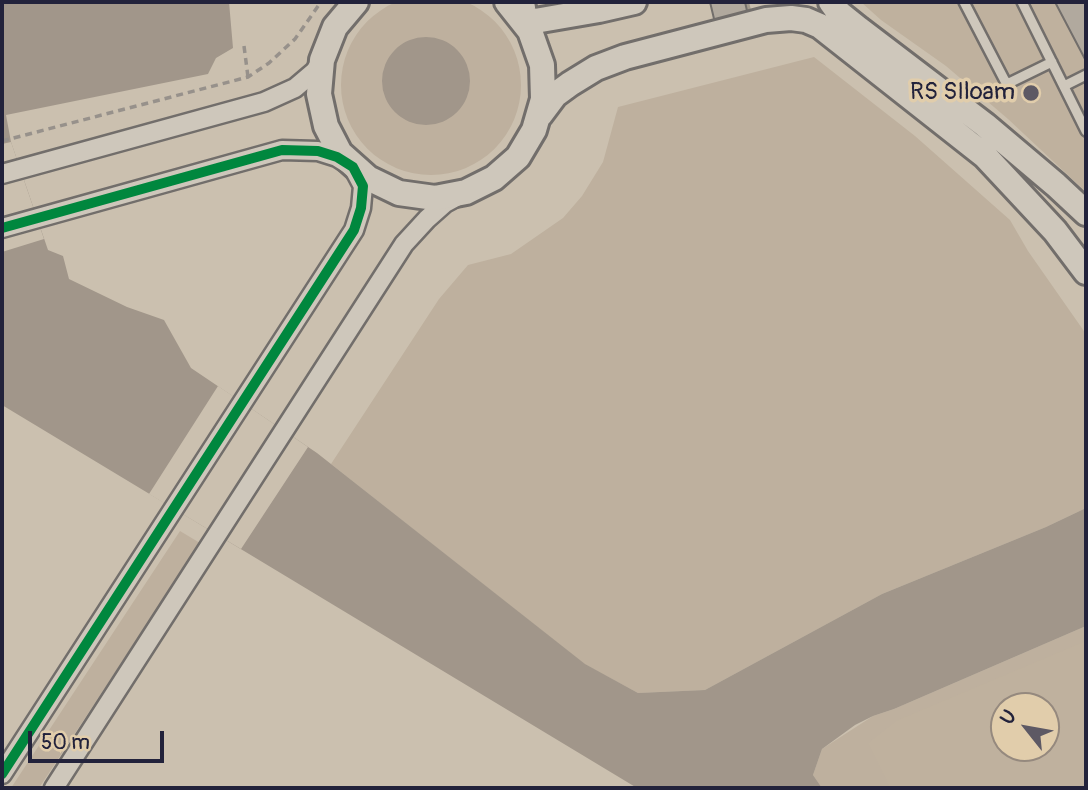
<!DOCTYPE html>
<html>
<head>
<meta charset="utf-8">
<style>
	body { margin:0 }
	#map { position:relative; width:1088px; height:790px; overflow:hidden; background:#cbc0af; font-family:Pangolin,sans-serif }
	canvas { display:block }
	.frame { position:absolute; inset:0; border:4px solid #22223b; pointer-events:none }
	.north { position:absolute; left:990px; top:692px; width:70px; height:70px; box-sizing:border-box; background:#e1cdab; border:2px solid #95897e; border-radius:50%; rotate:301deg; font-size:19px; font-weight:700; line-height:28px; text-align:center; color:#22223b }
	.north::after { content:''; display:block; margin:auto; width:24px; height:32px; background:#5d5964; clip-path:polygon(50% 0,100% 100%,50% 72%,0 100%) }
	.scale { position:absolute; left:28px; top:731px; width:136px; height:32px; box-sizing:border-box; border:4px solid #22223b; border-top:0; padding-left:9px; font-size:21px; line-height:24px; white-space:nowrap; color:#22223b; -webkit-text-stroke:5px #e1cdab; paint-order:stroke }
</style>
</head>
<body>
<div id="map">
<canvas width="1088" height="790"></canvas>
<div class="frame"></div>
<div class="north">U</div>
<div class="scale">50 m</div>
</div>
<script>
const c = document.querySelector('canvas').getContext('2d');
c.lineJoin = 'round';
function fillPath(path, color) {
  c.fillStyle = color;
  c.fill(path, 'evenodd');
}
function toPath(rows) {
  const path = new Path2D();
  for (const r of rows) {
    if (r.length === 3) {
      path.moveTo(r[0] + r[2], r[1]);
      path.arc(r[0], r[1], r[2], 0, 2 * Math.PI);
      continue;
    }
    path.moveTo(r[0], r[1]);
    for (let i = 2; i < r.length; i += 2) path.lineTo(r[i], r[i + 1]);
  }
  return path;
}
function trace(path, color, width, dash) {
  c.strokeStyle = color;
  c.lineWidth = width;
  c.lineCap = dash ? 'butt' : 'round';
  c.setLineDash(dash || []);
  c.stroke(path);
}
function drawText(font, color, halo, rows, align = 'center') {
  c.font = font + ' Pangolin,sans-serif';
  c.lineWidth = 7;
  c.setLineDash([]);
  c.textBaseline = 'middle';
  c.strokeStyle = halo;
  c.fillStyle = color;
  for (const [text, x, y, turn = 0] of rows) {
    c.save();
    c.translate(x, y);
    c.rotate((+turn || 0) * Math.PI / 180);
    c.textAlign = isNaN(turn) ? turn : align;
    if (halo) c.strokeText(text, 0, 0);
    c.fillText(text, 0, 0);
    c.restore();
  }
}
const built = toPath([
	[861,2,1086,2,1086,192,1008,119,946,66,881,20],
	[1086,629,1086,788,837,788,845,741],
	[1004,706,1046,706,1046,748,1004,748]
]);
const green = toPath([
	[431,85,90],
	[814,57,915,136,1010,220,1028,251,1086,334,1086,508,1046,527,882,594,705,690,638,693,584,664,331,464,439,299,468,265,511,254,563,218,582,196,603,162,618,107],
	[180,531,200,543,39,788,11,788],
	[1086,626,1086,641,896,721,868,743,890,788,822,788,813,775,822,749,873,716,894,709]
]);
const water = toPath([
	[2,2,229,2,233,48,216,58,208,74,6,115,11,142,48,250,63,256,69,279,127,307,164,320,191,368,317,453,585,664,638,693,705,690,882,594,1046,527,1086,508,1086,626,894,709,873,716,855,725,822,749,813,775,822,788,637,788,2,405],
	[426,81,44]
]);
const pier = toPath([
	[11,142,44,239,2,252,2,144],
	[218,386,308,447,241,549,149,494]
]);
const shadow = toPath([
	[712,2,749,2,754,22]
]);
const building = toPath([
	[710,2,745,2,748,15,715,23,710,2],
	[1055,2,1086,2,1086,61,1055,2]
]);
const path = toPath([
	[244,46,248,77],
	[2,141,248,77,269,63,295,39,321,2]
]);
const lane = toPath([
	[964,2,1005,81,1009,83,1052,62],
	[1022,2,1086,131],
	[1064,86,1086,75]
]);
const street = toPath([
	[2,174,264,102,295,88,315,71,322,60],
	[2,228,282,150,318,151,337,157,353,167,363,186,361,208,354,230,2,774],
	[54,788,404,244,427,219,445,203,456,197]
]);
const secondary = toPath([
	[356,2,335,27,322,60,319,94,326,126,340,153,368,178,399,193,435,198,466,192,494,178,518,157,534,130,543,99,542,65,530,31,507,2],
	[831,2,839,13,859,29,985,125,1056,185,1086,213],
	[523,7,522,18,535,21,599,10,634,2],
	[540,115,555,95,570,84,596,68,625,57,766,20,791,18,806,20,820,26,985,156,1055,231,1086,272]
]);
const cycleway = toPath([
	[2,228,282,150,318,151,337,157,353,167,363,186,361,208,354,230,2,774]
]);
const markers = [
	[1031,93,9,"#5d5964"]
];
const poiNames = [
	["RS SIloam",1015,93]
];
fillPath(built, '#bfb19e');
fillPath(green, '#beb09e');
fillPath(water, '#a1968a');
fillPath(pier, '#cbc0af');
fillPath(shadow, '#0003');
fillPath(building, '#b1a99e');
trace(building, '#726e6b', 2);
trace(lane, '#726e6b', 14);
trace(street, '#726e6b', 23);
trace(secondary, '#726e6b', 30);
trace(path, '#97918b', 3.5, [7, 5]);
trace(lane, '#cec7bb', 9);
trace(street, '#cec7bb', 18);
trace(secondary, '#cec7bb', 24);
trace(cycleway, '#00873e', 10);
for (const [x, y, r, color] of markers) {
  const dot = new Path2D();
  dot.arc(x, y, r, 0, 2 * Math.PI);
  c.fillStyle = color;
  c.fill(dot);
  trace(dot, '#e1cdab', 2.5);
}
drawText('24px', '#22223b', '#e1cdab', poiNames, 'right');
</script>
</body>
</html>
